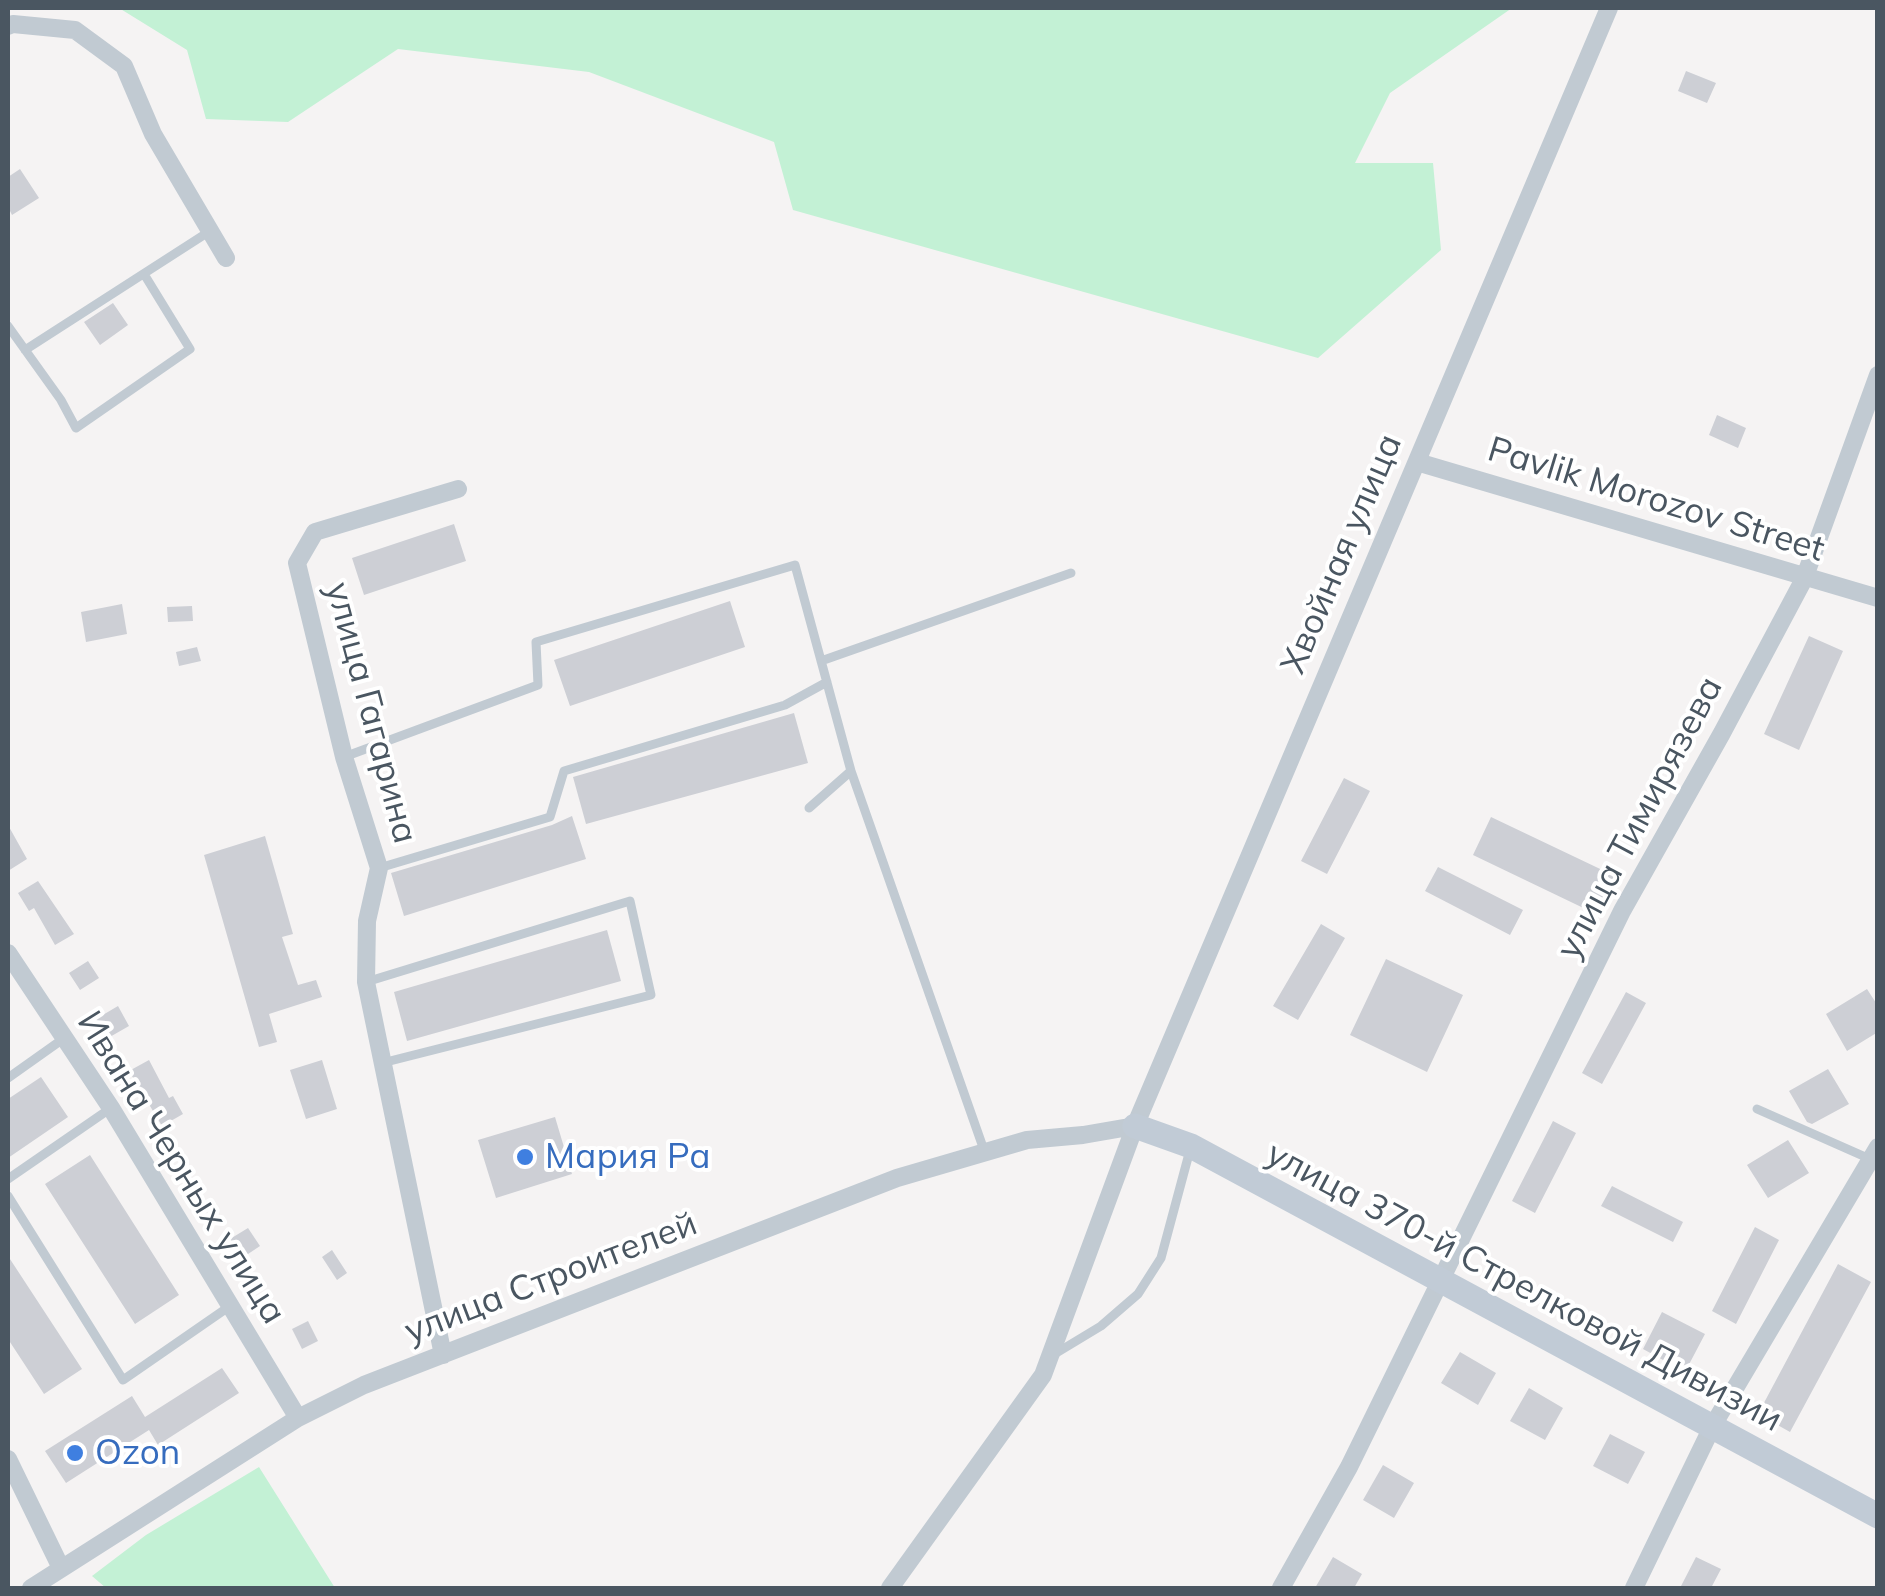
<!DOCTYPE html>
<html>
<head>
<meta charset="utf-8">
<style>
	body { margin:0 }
	#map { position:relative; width:1885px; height:1596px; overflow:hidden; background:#f5f3f3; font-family:Mulish,sans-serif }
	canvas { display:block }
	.frame { position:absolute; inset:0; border:10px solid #4a5661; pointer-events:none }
</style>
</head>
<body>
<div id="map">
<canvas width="1885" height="1596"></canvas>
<div class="frame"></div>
</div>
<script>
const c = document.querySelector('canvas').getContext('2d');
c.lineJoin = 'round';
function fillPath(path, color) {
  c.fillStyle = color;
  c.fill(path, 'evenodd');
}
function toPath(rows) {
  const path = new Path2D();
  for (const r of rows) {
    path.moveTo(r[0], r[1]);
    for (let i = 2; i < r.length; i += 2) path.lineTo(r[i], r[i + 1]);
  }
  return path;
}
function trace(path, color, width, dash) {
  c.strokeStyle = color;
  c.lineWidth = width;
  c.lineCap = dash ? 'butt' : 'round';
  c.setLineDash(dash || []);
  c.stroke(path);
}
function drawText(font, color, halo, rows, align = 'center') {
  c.font = font + ' Mulish,sans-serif';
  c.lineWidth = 8;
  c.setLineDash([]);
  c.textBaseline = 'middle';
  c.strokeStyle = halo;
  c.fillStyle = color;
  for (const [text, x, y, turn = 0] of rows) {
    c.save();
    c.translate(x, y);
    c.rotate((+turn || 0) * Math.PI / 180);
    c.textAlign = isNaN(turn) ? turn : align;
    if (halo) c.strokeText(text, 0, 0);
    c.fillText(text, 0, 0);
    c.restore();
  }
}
const green = toPath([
	[119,8,1512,8,1390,93,1355,163,1433,163,1441,250,1318,358,793,210,774,142,589,72,398,49,288,122,206,119,187,50],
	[259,1467,335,1588,106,1588,92,1576,146,1535]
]);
const building = toPath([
	[1686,71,1716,83,1707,103,1678,91],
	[20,169,39,198,12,215,8,207,8,177],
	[113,303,128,325,100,345,84,322],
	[1717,415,1746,428,1738,448,1709,435],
	[454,524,466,561,364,595,352,558],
	[730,601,745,647,570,706,554,660],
	[122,604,127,634,86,642,81,612],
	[192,606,193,621,168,622,167,607],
	[1809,636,1843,651,1799,750,1764,734],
	[197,647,201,661,179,666,176,652],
	[794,713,808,763,586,824,573,777],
	[1344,778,1370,791,1327,874,1301,861],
	[572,816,586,859,404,916,391,873,552,825],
	[1491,817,1617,877,1598,915,1473,855],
	[8,825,27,859,8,871],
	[265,836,293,934,282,937,298,985,316,980,322,997,269,1014,277,1042,259,1047,204,855],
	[1438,867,1523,910,1510,935,1425,891],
	[38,881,74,934,55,945,34,908,29,911,18,893],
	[1321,924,1345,938,1298,1020,1273,1006],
	[607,930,621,981,407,1041,394,992],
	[1386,959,1463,995,1427,1072,1350,1035],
	[88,961,99,978,80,990,69,973],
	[1867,989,1878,1006,1878,1032,1847,1051,1826,1014],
	[1626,992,1646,1003,1602,1084,1582,1073],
	[118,1006,129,1026,108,1038,96,1019],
	[149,1060,169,1098,173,1096,183,1114,162,1126,129,1071],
	[322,1060,337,1109,306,1119,290,1070],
	[1828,1069,1849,1104,1812,1124,1807,1122,1789,1091],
	[41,1077,68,1117,8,1158,8,1099],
	[555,1117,572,1174,496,1198,478,1140],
	[1553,1121,1576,1133,1535,1213,1512,1201],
	[1788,1140,1809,1173,1768,1198,1747,1165],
	[90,1155,179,1295,135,1324,45,1184],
	[1612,1186,1683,1222,1673,1242,1601,1206],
	[1755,1227,1779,1240,1736,1324,1712,1311],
	[248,1228,260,1246,242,1258,230,1239],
	[332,1250,347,1273,337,1280,322,1257],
	[8,1256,82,1369,44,1394,8,1339],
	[1838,1264,1871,1282,1790,1432,1758,1414],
	[1662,1312,1705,1334,1685,1372,1643,1349],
	[308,1321,318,1341,302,1349,292,1329],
	[1460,1352,1496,1373,1478,1405,1441,1383],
	[222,1368,239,1393,158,1445,149,1430,66,1483,45,1451,132,1396,145,1417],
	[1529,1388,1563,1408,1545,1440,1510,1421],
	[1610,1434,1645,1452,1628,1484,1593,1466],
	[1383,1465,1414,1483,1394,1518,1363,1500],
	[1333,1557,1362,1574,1354,1588,1315,1588],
	[1696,1557,1721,1569,1711,1588,1680,1588]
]);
const lane = toPath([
	[8,326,61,400,76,428,190,349,144,274],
	[25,350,210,231],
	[821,661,1071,573],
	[344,757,538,685,536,642,795,565,851,771,809,808],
	[851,771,985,1153],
	[379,868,550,817,564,771,785,705,827,682],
	[366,982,630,901,651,995,382,1063],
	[8,1078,63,1039],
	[1757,1109,1870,1159],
	[8,1179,111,1108],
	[8,1196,123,1380,230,1306],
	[1053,1355,1101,1326,1138,1294,1161,1258,1190,1150]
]);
const street = toPath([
	[8,26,13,24,75,30,124,66,153,134,226,258],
	[1417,462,1878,598],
	[8,953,111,1108,298,1418],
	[443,1355,366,982,367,921,379,868,344,757,297,563,315,532,458,489],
	[8,1459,61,1568],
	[31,1588,298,1418,364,1385,897,1178,1027,1140,1083,1135,1135,1126],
	[890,1588,1043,1375,1135,1126,1609,8],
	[1281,1588,1349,1467,1622,911,1722,733,1804,579,1878,375],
	[1634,1588,1712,1427,1878,1147]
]);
const secondary = toPath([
	[1135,1126,1191,1146,1878,1516]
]);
const markers = [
	[525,1157,10,"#3f7fe0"],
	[75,1453,10,"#3f7fe0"]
];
const streetNames = [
	["Pavlik Morozov Street",1656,500,17],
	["Хвойная улица",1342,554,-67],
	["улица Гагарина",371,713,75],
	["улица Тимирязева",1640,818,-62],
	["Ивана Черных улица",181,1168,58],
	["улица Строителей",551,1278,-21],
	["улица 370-й Стрелковой Дивизии",1524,1287,28]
];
const shopNames = [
	["Мария Ра",545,1157],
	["Ozon",95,1453]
];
fillPath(green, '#c3f1d5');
fillPath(building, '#cdcfd5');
trace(lane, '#c1cad2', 9);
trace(street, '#c1cad2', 18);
trace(secondary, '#c1cbd6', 25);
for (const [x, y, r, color] of markers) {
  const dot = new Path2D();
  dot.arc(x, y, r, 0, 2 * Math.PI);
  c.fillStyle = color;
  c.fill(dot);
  trace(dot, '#fff', 4);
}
drawText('35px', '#4a5661', '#fff', streetNames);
drawText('35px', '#366cbe', '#fff', shopNames, 'left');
</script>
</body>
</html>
